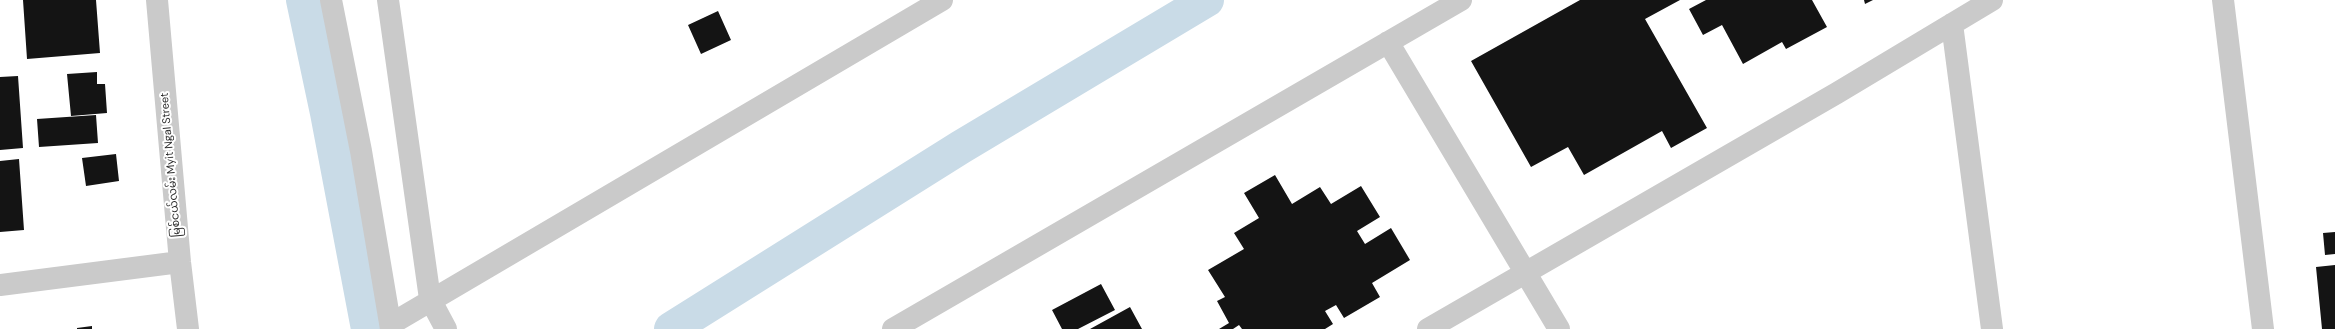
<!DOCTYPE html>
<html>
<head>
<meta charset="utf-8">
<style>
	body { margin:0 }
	canvas { display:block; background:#fff }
</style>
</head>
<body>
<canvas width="2335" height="329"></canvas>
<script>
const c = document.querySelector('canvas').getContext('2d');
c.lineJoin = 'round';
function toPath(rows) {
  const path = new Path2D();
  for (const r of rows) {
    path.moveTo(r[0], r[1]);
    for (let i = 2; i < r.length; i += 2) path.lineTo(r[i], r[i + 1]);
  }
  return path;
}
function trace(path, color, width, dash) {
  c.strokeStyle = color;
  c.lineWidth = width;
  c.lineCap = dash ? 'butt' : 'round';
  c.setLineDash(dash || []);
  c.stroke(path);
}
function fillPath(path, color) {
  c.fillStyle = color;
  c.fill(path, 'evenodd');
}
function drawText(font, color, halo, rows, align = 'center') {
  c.font = font + ' "DM Sans","Noto Sans Myanmar",sans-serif';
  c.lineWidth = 4;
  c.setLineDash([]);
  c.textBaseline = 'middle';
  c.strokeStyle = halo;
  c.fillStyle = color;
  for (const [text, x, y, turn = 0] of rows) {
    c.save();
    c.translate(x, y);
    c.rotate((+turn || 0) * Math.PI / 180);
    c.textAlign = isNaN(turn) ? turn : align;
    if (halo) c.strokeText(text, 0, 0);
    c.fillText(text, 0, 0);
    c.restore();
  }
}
const canal = toPath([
	[303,0,327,113,368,329],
	[671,329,961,147,1207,0]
]);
const building = toPath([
	[23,0,96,0,100,53,27,59],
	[1580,0,1680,0,1645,19,1707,128,1671,148,1662,131,1584,175,1568,147,1531,167,1471,61],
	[1706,0,1812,0,1827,27,1786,49,1782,42,1743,64,1722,25,1703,35,1689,9],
	[1864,0,1873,0,1865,4],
	[718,11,731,40,701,54,688,25],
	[97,72,97,84,105,84,107,113,71,116,67,74],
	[18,76,23,148,0,150,0,77],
	[96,115,98,143,39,147,37,119],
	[116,154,119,181,86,186,82,158],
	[19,159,24,230,0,232,0,161],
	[1275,175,1292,204,1320,187,1331,204,1361,186,1380,217,1357,231,1365,244,1391,228,1410,260,1372,283,1380,297,1344,318,1336,305,1325,311,1333,324,1325,329,1242,329,1239,325,1233,329,1219,329,1229,323,1217,301,1225,297,1208,270,1244,249,1234,233,1259,218,1244,193],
	[2335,232,2335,254,2325,255,2323,233],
	[2335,265,2335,329,2322,329,2316,267],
	[1101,284,1115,310,1078,329,1062,329,1052,310],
	[1130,307,1142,329,1090,329],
	[92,326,92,329,77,329,77,328]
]);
const minor = toPath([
	[157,0,180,262,188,329],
	[331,0,361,151,391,329],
	[388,0,430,299,446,329],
	[2223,0,2263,329],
	[1952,24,1992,329],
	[1388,42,1559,329],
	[0,285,180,262],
	[391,324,942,0],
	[893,329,1461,0],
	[1428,329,1837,93,1992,0]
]);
const streetNames = [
	["မြစ်ငယ်လမ်း Myit Ngal Street",171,165,-95]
];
trace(canal, '#c9dbe7', 34);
fillPath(building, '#141414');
trace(minor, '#cacaca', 22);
drawText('11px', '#2d2d2d', '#fff', streetNames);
</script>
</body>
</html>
